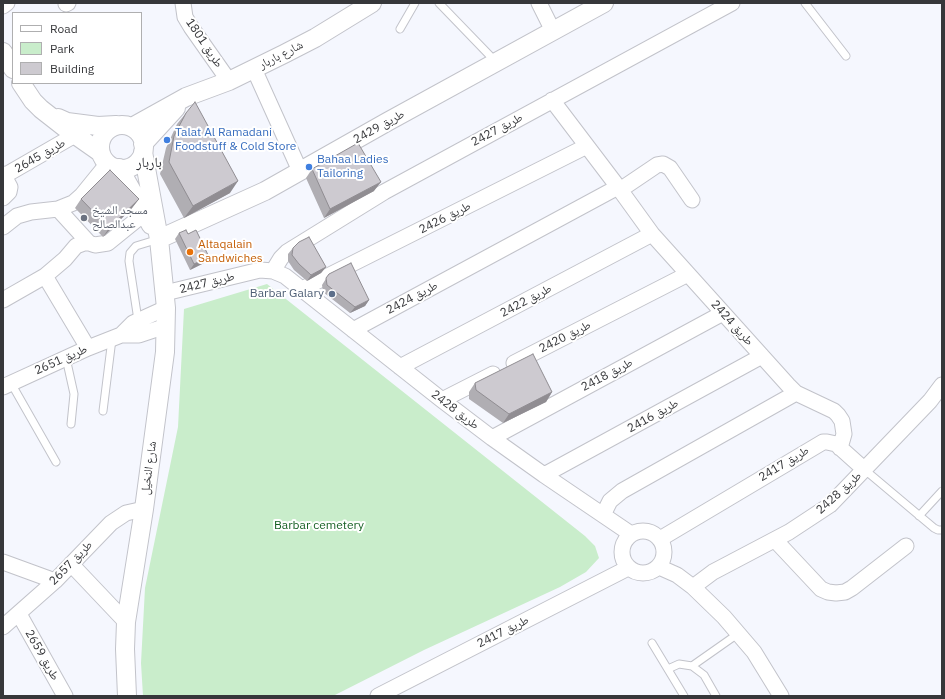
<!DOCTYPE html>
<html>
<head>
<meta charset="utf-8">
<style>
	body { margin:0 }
	#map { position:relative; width:945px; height:699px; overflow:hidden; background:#f5f7fe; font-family:"IBM Plex Sans",sans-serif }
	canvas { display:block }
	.frame { position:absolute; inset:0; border:4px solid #36373a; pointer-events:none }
	.legend { position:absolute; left:12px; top:12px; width:130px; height:72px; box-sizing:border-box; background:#fff; border:1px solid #afafb0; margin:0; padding:5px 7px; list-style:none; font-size:12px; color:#36373a }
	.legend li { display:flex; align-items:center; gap:8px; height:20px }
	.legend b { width:20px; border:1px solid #afafb0 }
</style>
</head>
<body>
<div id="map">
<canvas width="945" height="699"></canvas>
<div class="frame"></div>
<ul class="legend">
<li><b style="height:5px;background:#fff"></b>Road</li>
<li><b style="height:11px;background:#c9edcb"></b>Park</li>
<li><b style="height:11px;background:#cdcad0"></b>Building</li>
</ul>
</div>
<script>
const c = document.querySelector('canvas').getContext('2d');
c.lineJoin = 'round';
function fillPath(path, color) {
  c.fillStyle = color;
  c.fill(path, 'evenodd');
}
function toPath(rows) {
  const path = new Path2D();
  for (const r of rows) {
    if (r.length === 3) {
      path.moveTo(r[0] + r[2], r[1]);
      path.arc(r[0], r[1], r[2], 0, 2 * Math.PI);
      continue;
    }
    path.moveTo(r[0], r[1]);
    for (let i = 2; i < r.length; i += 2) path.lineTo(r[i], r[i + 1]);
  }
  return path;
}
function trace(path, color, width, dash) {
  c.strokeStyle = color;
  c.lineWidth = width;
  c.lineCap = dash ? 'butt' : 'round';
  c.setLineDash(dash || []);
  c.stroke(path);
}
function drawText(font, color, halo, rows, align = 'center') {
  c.font = font + ' "IBM Plex Sans","Noto Naskh Arabic",sans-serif';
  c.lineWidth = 4;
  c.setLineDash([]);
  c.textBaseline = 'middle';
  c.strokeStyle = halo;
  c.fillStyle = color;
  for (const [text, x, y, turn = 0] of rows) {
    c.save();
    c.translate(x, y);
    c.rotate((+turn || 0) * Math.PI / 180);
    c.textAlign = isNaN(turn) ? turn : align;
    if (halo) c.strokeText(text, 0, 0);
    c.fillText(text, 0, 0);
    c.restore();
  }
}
const green = toPath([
	[267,284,585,536,595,546,599,558,586,572,560,587,424,650,333,696,143,696,141,663,145,588,178,427,184,309]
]);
const service = toPath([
	[439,3,496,62],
	[805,3,846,56],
	[400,29,415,3],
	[138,320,129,261,130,253,136,246,159,239],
	[66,358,74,394,71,424],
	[11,383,56,462],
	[103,411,112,339],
	[865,470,934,528,938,530,942,530],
	[919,516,942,491],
	[652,643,684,696],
	[692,666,739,633],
	[668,669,679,664,692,666,704,675,716,696]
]);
const minor = toPath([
	[183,3,185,17,191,27,229,81],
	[539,3,553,31],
	[66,4,68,3],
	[3,6,7,3],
	[254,69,300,171],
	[552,100,618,187,652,234,788,385,796,393,834,411,838,415,842,421,844,434,840,448],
	[3,174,10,187,9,192,3,198],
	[4,176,75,135],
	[620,190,657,165,663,164,670,168,692,200],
	[58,209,89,243],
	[3,227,17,216,31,212,58,209,73,203,82,195,108,163],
	[273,271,281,258,287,252,384,192,732,3],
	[45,276,88,348],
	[302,289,587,146],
	[165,293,260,270,273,271,285,276,442,400,492,438,544,475,631,534],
	[3,300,45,276,65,259,76,246,84,243,89,243,95,245,108,243,145,213],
	[353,330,618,187],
	[121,335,133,323,166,308],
	[514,363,688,274],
	[400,367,652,234],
	[3,387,88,348,121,335,139,335,166,326],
	[442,400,493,374],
	[492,438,723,313],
	[544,475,762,356],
	[603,515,610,501,622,491,796,393],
	[643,552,21],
	[660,539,823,442,827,442,836,444,865,470],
	[775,540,821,589,828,592,836,593,845,592,852,588,906,546],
	[3,562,55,581],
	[71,564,126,622],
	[659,567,677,575,693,587,724,617,754,652,781,696],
	[693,587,713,572,789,532,830,505,930,401,942,385],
	[19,614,65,696],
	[3,627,55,581,111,523,126,513,144,509],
	[378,696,628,568]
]);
const tertiary = toPath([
	[3,52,13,69],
	[21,83,33,101,41,109,64,127,101,153],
	[58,118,67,122,98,126,116,125],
	[122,147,22],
	[132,127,186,97,229,81,284,54,315,38,372,3],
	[143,144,176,108],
	[119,168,151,225],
	[159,239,265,191,387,122,604,3],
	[127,696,125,649,126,622,144,509,165,352,166,308,159,239,143,152]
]);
const wall = toPath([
	[186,113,230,193,184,218,160,174,166,148,177,124],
	[312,169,374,191,324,218,306,178],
	[81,199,139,199,132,208,103,237,75,208],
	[179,233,204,263,190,270,175,239],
	[293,248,326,267,321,273,307,281,294,270,288,261,288,254],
	[329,274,369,300,365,306,350,313,323,292,322,285],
	[475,383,552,392,546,402,503,423,469,399,469,392]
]);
const shadedWall = toPath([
	[238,181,230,193,184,218,193,206],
	[381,182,374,191,324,218,330,209],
	[139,199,132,208,103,237,109,228],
	[209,257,204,263,190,270,194,264],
	[326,267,321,273,307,281,311,275],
	[369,300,365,306,350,313,355,307],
	[552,392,546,402,503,423,509,414]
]);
const building = toPath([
	[195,102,238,181,193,206,169,162,174,136,186,113,195,102],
	[358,143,381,182,330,209,312,169,358,143],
	[110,170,139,199,109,228,81,199,110,170],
	[186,230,188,234,196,230,209,257,194,264,179,233,186,230],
	[309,237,326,267,311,275,299,264,292,255,293,248,299,242,309,237],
	[351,263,369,300,355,307,327,285,326,278,329,274,351,263],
	[533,354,552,392,509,414,476,390,475,383,533,354]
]);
const markers = [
	[167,140,4,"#3f7fe0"],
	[309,167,4,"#3f7fe0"],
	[84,218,4,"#6b7280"],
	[190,252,4,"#e8710a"],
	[332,294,4,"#5c6f8a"]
];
const streetNames = [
	["طريق 1801",204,43,56],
	["شارع باربار",281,55,-27],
	["طريق 2429",379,127,-29],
	["طريق 2427",497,130,-28],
	["طريق 2645",40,156,-30],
	["طريق 2426",445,218,-27],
	["طريق 2427",207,283,-14],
	["طريق 2424",412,298,-28],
	["طريق 2422",526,301,-28],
	["طريق 2424",732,323,48],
	["طريق 2420",565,337,-27],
	["طريق 2651",61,360,-24],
	["طريق 2418",607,375,-28],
	["طريق 2428",455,410,37],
	["طريق 2416",653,416,-29],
	["طريق 2417",784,464,-31],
	["شارع النخيل",149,468,-82],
	["طريق 2428",839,493,-42],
	["طريق 2657",71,563,-46],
	["طريق 2417",503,632,-27],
	["طريق 2659",42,655,60]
];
const shopNames = [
	["Talat Al Ramadani",175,133],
	["Foodstuff & Cold Store",175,147],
	["Bahaa Ladies",317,160],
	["Tailoring",317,174]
];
const worshipNames = [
	["مسجد الشيخ",92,211],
	["عبدالصالح",92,225]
];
const foodNames = [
	["Altaqalain",198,245],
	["Sandwiches",198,259]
];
const serviceNames = [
	["Barbar Galary",324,294]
];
const parkNames = [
	["Barbar cemetery",319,526]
];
const quarterNames = [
	["باربار",149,163]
];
fillPath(green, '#c9edcb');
trace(service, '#c2c3ca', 9);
trace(minor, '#c2c3ca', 17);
trace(tertiary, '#c2c3ca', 20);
trace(service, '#fff', 7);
trace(minor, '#fff', 15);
trace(tertiary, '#fff', 18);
fillPath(wall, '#b0aeb3');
fillPath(shadedWall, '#908d92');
fillPath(building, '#cdcad0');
trace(building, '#908d92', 1);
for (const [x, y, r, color] of markers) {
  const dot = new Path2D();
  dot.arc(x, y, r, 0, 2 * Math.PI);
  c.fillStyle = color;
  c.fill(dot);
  trace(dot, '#fff', 1.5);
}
drawText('12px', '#36373a', '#fff', streetNames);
drawText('12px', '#366cbe', '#fff', shopNames, 'left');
drawText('12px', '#5b616d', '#fff', worshipNames, 'left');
drawText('12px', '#c56008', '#fff', foodNames, 'left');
drawText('12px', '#4e5e75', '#fff', serviceNames, 'right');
drawText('12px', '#166024', '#fff', parkNames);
drawText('14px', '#2f3036', '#fff', quarterNames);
</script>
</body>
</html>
